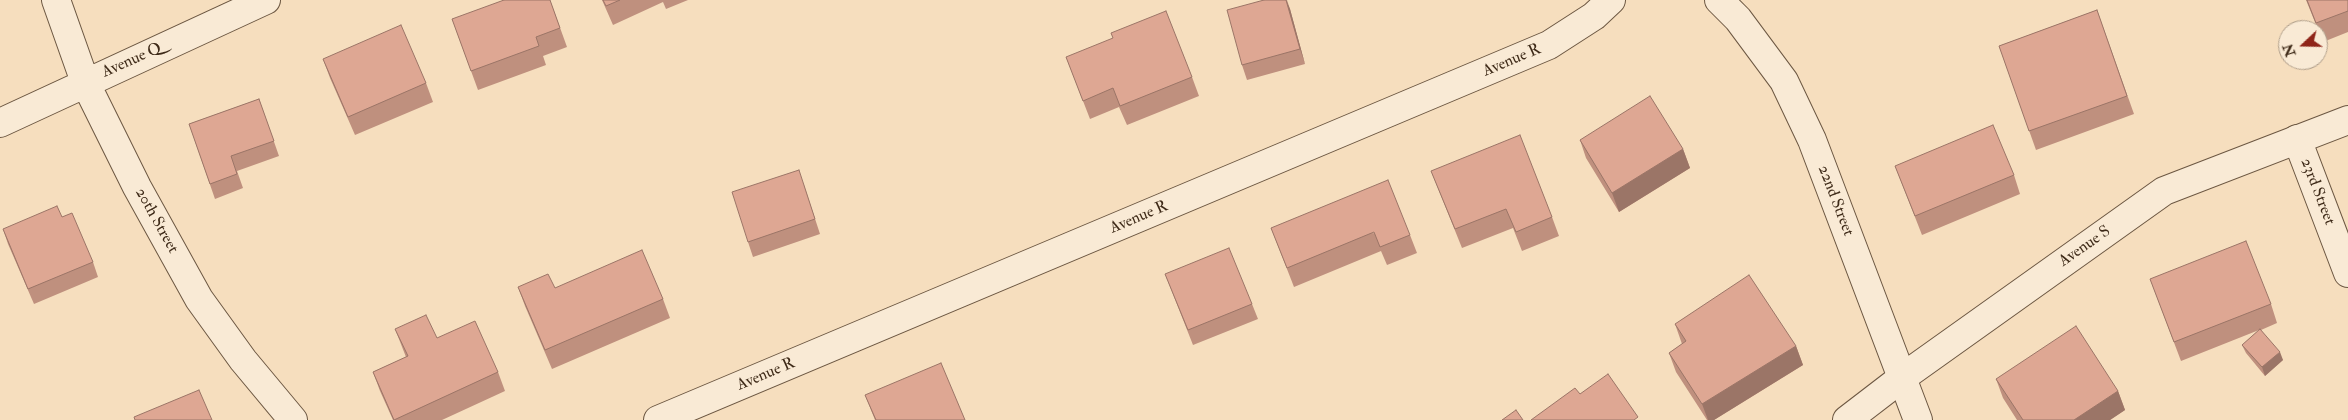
<!DOCTYPE html>
<html>
<head>
<meta charset="utf-8">
<style>
	body { margin:0 }
	#map { position:relative; width:2348px; height:420px; overflow:hidden; background:#f6debe; font-family:"IM FELL Double Pica",serif }
	canvas { display:block }
	.north { position:absolute; left:2278px; top:20px; width:50px; height:50px; box-sizing:border-box; background:#f9ead5; border:1px solid #ae9d89; border-radius:50%; rotate:249deg; font-size:14px; font-weight:700; line-height:20px; text-align:center; color:#3e2a18 }
	.north::after { content:''; display:block; margin:auto; width:18px; height:22px; background:#8f2418; clip-path:polygon(50% 0,100% 100%,50% 72%,0 100%) }
</style>
</head>
<body>
<div id="map">
<canvas width="2348" height="420"></canvas>
<div class="north">N</div>
</div>
<script>
const c = document.querySelector('canvas').getContext('2d');
c.lineJoin = 'round';
function toPath(rows) {
  const path = new Path2D();
  for (const r of rows) {
    path.moveTo(r[0], r[1]);
    for (let i = 2; i < r.length; i += 2) path.lineTo(r[i], r[i + 1]);
  }
  return path;
}
function trace(path, color, width, dash) {
  c.strokeStyle = color;
  c.lineWidth = width;
  c.lineCap = dash ? 'butt' : 'round';
  c.setLineDash(dash || []);
  c.stroke(path);
}
function fillPath(path, color) {
  c.fillStyle = color;
  c.fill(path, 'evenodd');
}
function drawText(font, color, halo, rows, align = 'center') {
  c.font = font + ' "IM FELL Double Pica",serif';
  c.lineWidth = 4.5;
  c.setLineDash([]);
  c.textBaseline = 'middle';
  c.strokeStyle = halo;
  c.fillStyle = color;
  for (const [text, x, y, turn = 0] of rows) {
    c.save();
    c.translate(x, y);
    c.rotate((+turn || 0) * Math.PI / 180);
    c.textAlign = isNaN(turn) ? turn : align;
    if (halo) c.strokeText(text, 0, 0);
    c.fillText(text, 0, 0);
    c.restore();
  }
}
const minor = toPath([
	[56,0,85,82,137,187,199,299,243,360,293,420],
	[1719,0,1738,19,1784,81,1812,140,1918,420],
	[0,123,266,0],
	[2297,139,2348,273],
	[658,420,1549,45,1594,16,1611,0]
]);
const tertiary = toPath([
	[1847,420,1903,377,2164,191,2348,120]
]);
const wall = toPath([
	[550,0,567,47,543,56,546,65,478,90,452,19],
	[602,0,688,0,666,9,663,2,613,25],
	[1264,0,1287,0,1290,9,1305,64,1247,80,1242,65],
	[2306,0,2348,0,2348,32,2323,42],
	[2097,10,2134,114,2036,150,1999,46],
	[1066,57,1192,77,1199,96,1127,125,1119,107,1090,119],
	[323,59,426,83,433,102,355,135,330,78],
	[259,99,279,156,237,171,243,188,215,199,189,124],
	[1580,140,1683,149,1690,168,1619,212,1586,158],
	[1895,166,2014,175,2020,194,1922,235],
	[1431,171,1552,217,1559,236,1522,251,1513,228,1462,248],
	[804,185,820,234,753,257,748,242],
	[62,217,93,262,98,277,34,304,8,244,3,229],
	[1271,228,1410,235,1417,253,1387,265,1381,251,1294,287],
	[1165,274,1252,304,1258,319,1193,345],
	[2150,279,2271,304,2277,323,2261,330,2283,360,2265,376,2246,353,2242,345,2259,330,2181,361],
	[518,287,555,288,663,299,670,318,552,369,525,306],
	[1675,324,1796,346,1803,365,1714,420,1707,420,1676,372,1669,353,1682,344],
	[395,329,437,338,498,372,505,391,442,420,393,420,380,391,373,372,406,357],
	[1996,379,2118,391,2125,410,2110,420,2017,420,2003,398],
	[865,395,965,420,875,420]
]);
const shadedWall = toPath([
	[1286,0,1290,9,1305,64,1300,49],
	[1683,149,1690,168,1619,212,1612,193],
	[1796,346,1803,365,1714,420,1708,420,1702,404],
	[2280,352,2283,360,2265,376,2262,367],
	[2118,391,2125,410,2110,420,2074,420]
]);
const building = toPath([
	[504,0,550,0,560,28,536,37,539,46,471,71,452,19,504,0],
	[603,0,620,0,606,6,603,0],
	[1264,0,1286,0,1300,49,1242,65,1227,10,1264,0],
	[2307,0,2348,0,2348,11,2316,23,2307,0],
	[2097,10,2127,96,2029,131,1999,46,2097,10],
	[1166,11,1192,77,1120,106,1113,88,1083,101,1066,57,1113,38,1111,33,1166,11],
	[401,25,426,83,348,117,323,59,401,25],
	[1650,96,1683,149,1612,193,1580,140,1650,96],
	[259,99,274,141,231,156,237,174,210,184,189,124,259,99],
	[1993,125,2014,175,1915,216,1895,166,1993,125],
	[1520,135,1552,217,1516,232,1506,209,1455,229,1431,171,1520,135],
	[799,170,815,219,748,242,732,192,799,170],
	[1388,180,1410,235,1380,247,1374,232,1287,268,1271,228,1388,180],
	[57,206,62,217,72,213,93,262,28,289,3,229,57,206],
	[2246,241,2271,304,2174,342,2150,279,2246,241],
	[1229,248,1252,304,1188,330,1165,274,1229,248],
	[642,250,663,299,545,350,518,287,548,274,555,288,642,250],
	[1749,275,1796,346,1702,404,1669,353,1686,341,1675,324,1749,275],
	[426,315,437,338,475,321,498,372,394,420,373,372,408,356,395,329,426,315],
	[2076,326,2118,391,2074,420,2023,420,1996,379,2076,326],
	[2260,329,2280,352,2262,367,2242,345,2260,329],
	[941,363,965,420,876,420,865,395,941,363],
	[1608,374,1638,417,1634,420,1531,420,1575,388,1580,394,1608,374],
	[199,390,212,420,135,420,134,417,199,390],
	[1516,410,1523,420,1502,420,1516,410]
]);
const streetNames = [
	["Avenue Q",132,61,-24],
	["Avenue R",1512,61,-23],
	["23rd Street",2317,192,69],
	["22nd Street",1835,201,69],
	["Avenue R",1139,218,-23],
	["20th Street",156,221,61],
	["Avenue S",2085,247,-35],
	["Avenue R",766,375,-23]
];
trace(minor, '#6c5742', 30);
trace(tertiary, '#6c5742', 30);
trace(minor, '#f9ead5', 28);
trace(tertiary, '#f9ead5', 28);
fillPath(wall, '#bf907e');
fillPath(shadedWall, '#9b7567');
fillPath(building, '#dea793');
trace(building, '#9b7567', 1);
drawText('16px', '#3e2a18', '#f9ead5', streetNames);
</script>
</body>
</html>
